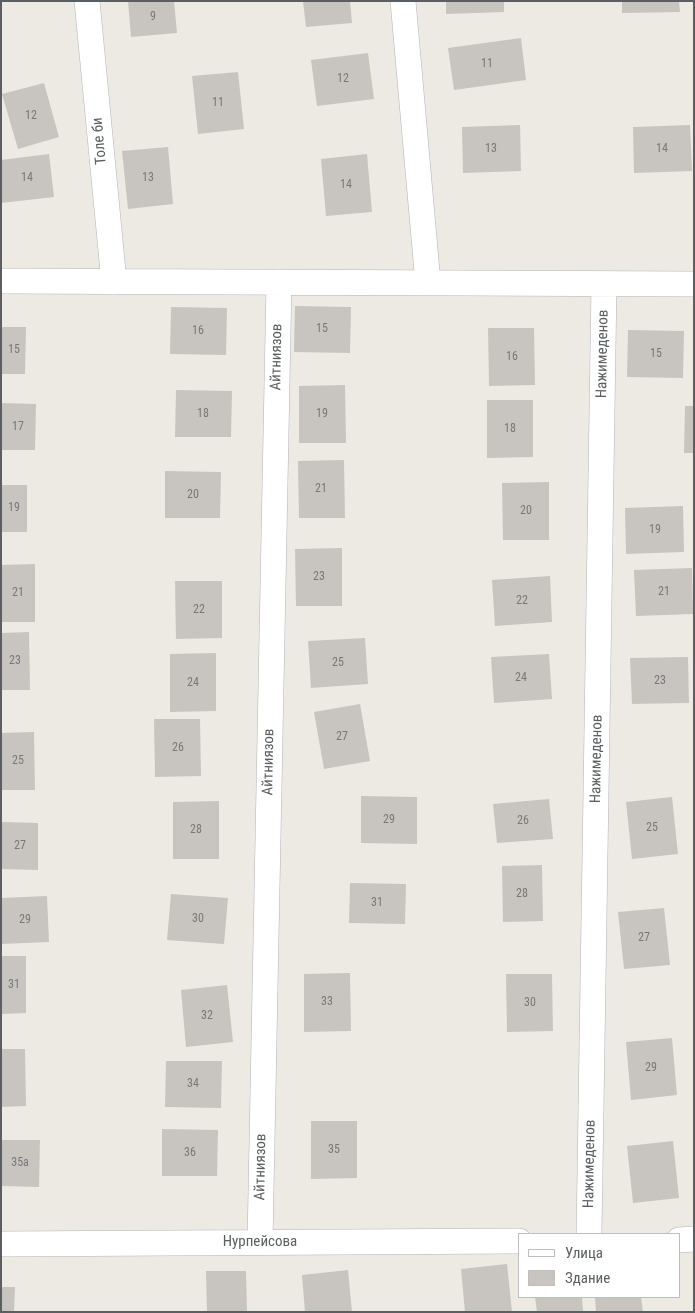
<!DOCTYPE html>
<html>
<head>
<meta charset="utf-8">
<style>
	body { margin:0 }
	#map { position:relative; width:695px; height:1313px; overflow:hidden; background:#eceae3; font-family:"Roboto Condensed",sans-serif }
	canvas { display:block }
	.frame { position:absolute; inset:0; border:2px solid #5b5f62; pointer-events:none }
	.legend { position:absolute; left:518px; top:1233px; width:162px; height:65px; box-sizing:border-box; background:#fff; border:1px solid #bdbfc0; margin:0; padding:6px 9px; list-style:none; font-size:15px; color:#5b5f62 }
	.legend li { display:flex; align-items:center; gap:10px; height:25px }
	.legend b { width:25px; border:1px solid #bdbfc0 }
</style>
</head>
<body>
<div id="map">
<canvas width="695" height="1313"></canvas>
<div class="frame"></div>
<ul class="legend">
<li><b style="height:6px;background:#fff"></b>Улица</li>
<li><b style="height:14px;background:#c8c5c0"></b>Здание</li>
</ul>
</div>
<script>
const c = document.querySelector('canvas').getContext('2d');
c.lineJoin = 'round';
function fillPath(path, color) {
  c.fillStyle = color;
  c.fill(path, 'evenodd');
}
function toPath(rows) {
  const path = new Path2D();
  for (const r of rows) {
    path.moveTo(r[0], r[1]);
    for (let i = 2; i < r.length; i += 2) path.lineTo(r[i], r[i + 1]);
  }
  return path;
}
function trace(path, color, width, dash) {
  c.strokeStyle = color;
  c.lineWidth = width;
  c.lineCap = dash ? 'butt' : 'round';
  c.setLineDash(dash || []);
  c.stroke(path);
}
function drawText(font, color, halo, rows, align = 'center') {
  c.font = font + ' "Roboto Condensed",sans-serif';
  c.lineWidth = 4;
  c.setLineDash([]);
  c.textBaseline = 'middle';
  c.strokeStyle = halo;
  c.fillStyle = color;
  for (const [text, x, y, turn = 0] of rows) {
    c.save();
    c.translate(x, y);
    c.rotate((+turn || 0) * Math.PI / 180);
    c.textAlign = isNaN(turn) ? turn : align;
    if (halo) c.strokeText(text, 0, 0);
    c.fillText(text, 0, 0);
    c.restore();
  }
}
const building = toPath([
	[128,1,174,1,177,33,131,37],
	[303,1,350,1,352,23,306,27],
	[446,1,504,1,504,12,446,14],
	[622,1,679,1,680,12,622,13],
	[521,38,526,80,454,90,448,48],
	[368,53,374,99,317,106,311,60],
	[238,72,244,129,198,134,192,76],
	[44,83,59,137,18,149,2,94],
	[520,125,521,171,463,173,462,127],
	[690,125,692,171,634,173,633,127],
	[168,147,173,204,128,209,122,151],
	[49,154,54,197,1,203,1,160],
	[367,154,372,212,326,216,321,159],
	[295,306,351,307,350,353,294,352],
	[171,307,227,308,226,355,170,354],
	[1,327,26,327,25,374,1,374],
	[488,328,534,328,535,385,489,386],
	[628,330,684,331,683,378,627,377],
	[345,385,346,443,299,443,299,386],
	[176,390,232,391,231,437,175,437],
	[487,400,533,400,533,457,487,458],
	[1,403,36,404,35,450,1,450],
	[685,406,694,406,694,453,684,453],
	[344,460,345,518,299,518,298,461],
	[165,471,221,472,220,518,165,518],
	[549,482,549,540,503,540,502,483],
	[1,485,27,485,27,532,1,532],
	[683,506,684,552,626,554,625,508],
	[342,548,342,606,296,606,295,549],
	[35,564,35,622,1,622,1,565],
	[692,568,693,614,636,616,634,570],
	[550,576,552,622,495,626,492,580],
	[175,581,222,581,222,638,176,639],
	[29,632,30,690,1,690,1,633],
	[365,638,368,684,311,688,308,641],
	[216,653,216,711,170,712,170,654],
	[549,654,552,699,494,703,491,657],
	[688,657,689,703,632,704,630,658],
	[360,704,370,761,324,769,314,712],
	[154,719,200,719,201,776,155,777],
	[34,732,35,790,1,790,1,733],
	[361,796,417,797,417,844,361,843],
	[672,797,678,854,632,859,626,802],
	[549,799,553,839,497,843,493,804],
	[219,801,219,859,173,859,173,802],
	[1,822,38,823,38,870,1,869],
	[542,865,543,921,503,922,502,866],
	[350,883,406,884,405,924,349,923],
	[171,894,228,898,224,944,167,940],
	[47,896,49,942,1,944,1,898],
	[664,908,670,965,624,969,618,912],
	[1,956,26,956,26,1013,1,1014],
	[350,973,351,1031,304,1032,304,974],
	[506,974,552,974,553,1031,507,1032],
	[227,985,233,1042,186,1047,181,990],
	[672,1038,677,1095,631,1100,626,1042],
	[1,1049,25,1049,26,1106,1,1107],
	[166,1061,222,1061,221,1108,165,1107],
	[311,1121,357,1121,357,1178,311,1179],
	[162,1129,218,1130,217,1176,162,1176],
	[1,1140,40,1140,39,1187,1,1186],
	[673,1141,679,1198,633,1203,627,1146],
	[507,1264,512,1312,465,1312,461,1269],
	[348,1270,352,1312,305,1312,302,1275],
	[206,1271,246,1271,247,1312,207,1312],
	[1,1287,15,1287,14,1312,1,1312],
	[535,1297,582,1297,583,1312,537,1312],
	[595,1297,641,1297,643,1312,596,1312]
]);
const street = toPath([
	[87,1,114,282],
	[403,1,428,283],
	[1,281,694,284],
	[589,1234,604,284],
	[679,1240,694,1239],
	[260,1242,279,282],
	[1,1244,519,1241]
]);
const numberNames = [
	["9",153,17],
	["11",487,64],
	["12",343,79],
	["11",218,103],
	["12",31,116],
	["13",491,149],
	["14",662,149],
	["14",27,178],
	["13",148,178],
	["14",346,185],
	["15",322,329],
	["16",198,331],
	["15",14,350],
	["15",656,354],
	["16",512,357],
	["18",203,414],
	["19",322,414],
	["17",18,427],
	["18",510,429],
	["21",321,489],
	["20",193,495],
	["19",14,508],
	["20",526,511],
	["19",655,530],
	["23",319,577],
	["21",664,592],
	["21",18,593],
	["22",522,601],
	["22",199,610],
	["23",15,661],
	["25",338,663],
	["24",521,678],
	["23",660,681],
	["24",193,683],
	["27",342,737],
	["26",178,748],
	["25",18,761],
	["29",389,820],
	["26",523,821],
	["25",652,828],
	["28",196,830],
	["27",20,846],
	["28",522,894],
	["31",377,903],
	["30",198,919],
	["29",25,920],
	["27",644,938],
	["31",14,985],
	["33",327,1002],
	["30",530,1003],
	["32",207,1016],
	["29",651,1068],
	["34",193,1084],
	["35",334,1150],
	["36",190,1153],
	["35а",20,1163]
];
const streetNames = [
	["Толе би",100,141,-95],
	["Нажимеденов",603,354,-89],
	["Айтниязов",277,357,-89],
	["Нажимеденов",597,759,-89],
	["Айтниязов",269,762,-89],
	["Нажимеденов",590,1164,-89],
	["Айтниязов",261,1167,-89],
	["Нурпейсова",260,1242]
];
fillPath(building, '#c8c5c0');
trace(street, '#b1b4b7', 26);
trace(street, '#fff', 25);
drawText('12px', '#76787a', null, numberNames);
drawText('15px', '#5b5f62', '#fff', streetNames);
</script>
</body>
</html>
